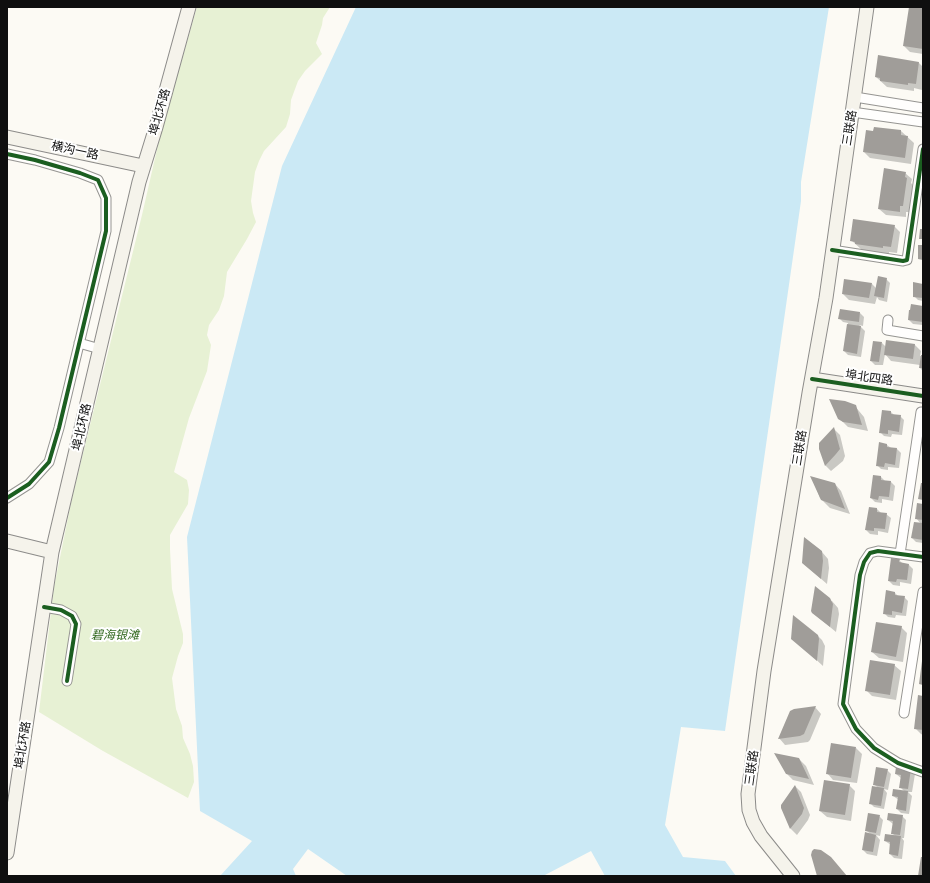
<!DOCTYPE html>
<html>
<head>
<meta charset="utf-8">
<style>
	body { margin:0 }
	#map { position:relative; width:930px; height:883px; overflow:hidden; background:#fcfaf4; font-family:Lora,serif }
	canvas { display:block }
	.frame { position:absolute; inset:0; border:8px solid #0f0f0f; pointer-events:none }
</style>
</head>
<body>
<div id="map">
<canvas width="930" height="883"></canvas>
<div class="frame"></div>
</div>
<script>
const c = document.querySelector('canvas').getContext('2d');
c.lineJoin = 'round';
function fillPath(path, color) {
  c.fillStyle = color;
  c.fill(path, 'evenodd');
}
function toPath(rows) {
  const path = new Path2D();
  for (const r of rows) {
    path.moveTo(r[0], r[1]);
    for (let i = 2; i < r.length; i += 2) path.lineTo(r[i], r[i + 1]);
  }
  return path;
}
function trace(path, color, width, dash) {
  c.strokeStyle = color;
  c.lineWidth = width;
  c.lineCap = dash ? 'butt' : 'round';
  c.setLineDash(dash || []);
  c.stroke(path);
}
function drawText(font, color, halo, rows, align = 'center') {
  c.font = font + ' Lora,"Noto Sans SC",serif';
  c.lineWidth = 4;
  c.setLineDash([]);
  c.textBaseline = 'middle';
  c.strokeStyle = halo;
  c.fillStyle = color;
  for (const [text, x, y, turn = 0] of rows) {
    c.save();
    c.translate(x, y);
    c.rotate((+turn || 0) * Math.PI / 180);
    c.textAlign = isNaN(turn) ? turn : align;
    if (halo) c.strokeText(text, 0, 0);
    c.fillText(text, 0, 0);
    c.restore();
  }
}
const green = toPath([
	[197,7,330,7,323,18,322,25,316,43,322,54,305,71,298,81,291,100,290,114,286,127,264,151,259,161,255,172,251,201,253,213,256,222,247,239,227,272,224,296,219,310,209,325,207,335,211,345,207,371,189,418,174,472,187,480,189,490,188,504,170,535,170,549,172,589,183,634,183,643,178,656,172,678,176,709,182,726,183,738,190,754,193,766,194,782,188,798,103,751,39,712,54,587,72,498,142,215,161,132]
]);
const water = toPath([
	[356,7,829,7,801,182,801,201,725,731,681,727,665,825,683,857,725,861,736,876,605,876,591,851,543,876,347,876,308,849,293,869,296,876,220,876,252,841,200,811,187,537,282,166]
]);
const shadow = toPath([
	[910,7,923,9,923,54,910,52,904,46],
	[919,63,923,67,922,90,914,88,914,91,887,87,876,77],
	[901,131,914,143,911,164,870,158,864,152],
	[905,173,912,179,911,183,913,185,909,212,906,212,906,217,886,215,879,209],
	[894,226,900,232,897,253,889,252,889,254,862,250,851,240],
	[886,279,890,283,887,302,879,300,877,297,875,304,849,300,843,294,872,284,877,289],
	[923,285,923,301,918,300,914,296],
	[923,307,923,325,913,324,909,320],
	[860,313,864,317,863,326,859,325,865,331,861,357,848,355,844,351,848,323,843,322,839,318],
	[882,343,886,347,914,344,921,351,920,356,923,356,923,371,920,368,920,365,891,361,885,354,883,365,875,365,871,361],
	[854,405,864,417,868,431,848,427,841,420],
	[891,412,895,416,900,416,904,420,902,435,892,434,891,437,884,436,880,432],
	[834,429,840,435,845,456,843,461,831,471,825,465],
	[880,444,887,445,891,448,897,449,901,453,899,468,888,467,888,470,881,469,877,465],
	[874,476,881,477,885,481,891,482,895,486,893,501,882,499,882,503,875,502,871,498],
	[812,477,835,484,841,491,850,514,830,508,820,498],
	[923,505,923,543,916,542,912,538,921,524,916,518],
	[877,509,881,513,886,514,891,518,888,533,878,531,878,535,870,534,866,530],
	[822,552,828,559,829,568,827,584,804,564],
	[899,560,903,564,909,565,913,569,911,584,900,582,900,586,893,585,889,581],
	[895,593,899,597,904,597,908,601,906,616,896,615,895,618,888,617,884,613],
	[832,601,838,608,839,614,836,632,813,613],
	[901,627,907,633,903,662,879,658,872,652],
	[816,634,822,640,825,646,823,666,797,642],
	[894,665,901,671,896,700,872,696,866,690],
	[923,697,923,735,921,734,915,728],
	[815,707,821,714,810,740,808,742,785,745,779,738],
	[856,748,862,754,857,783,833,780,827,773],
	[799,759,806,766,814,785,793,780,787,774],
	[887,770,891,774,888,790,884,789,887,793,884,809,874,807,870,803,878,788,874,784],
	[911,770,915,774,912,792,908,792,912,796,909,814,901,813,897,809,899,800,893,796,904,791,900,787,901,778,896,774],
	[849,785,855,791,851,821,827,817,820,811],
	[795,786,801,792,810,815,808,820,797,835,791,829,782,808],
	[888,814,902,816,906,820,904,838,902,838,904,841,902,859,894,858,890,854,891,845,885,841,895,836,892,833,893,824,888,820],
	[879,816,883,820,880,836,876,835,880,840,877,856,867,854,863,850,870,834,866,830]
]);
const building = toPath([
	[909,7,923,8,923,49,903,46],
	[878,55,919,62,916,84,908,83,908,85,880,81,880,78,875,77],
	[874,127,901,130,901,135,908,136,905,158,863,152,866,130,873,131],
	[884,168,906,172,905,177,907,178,903,206,900,206,900,212,878,209],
	[853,219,895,225,891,247,883,246,883,248,855,244,855,242,850,241],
	[920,229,923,229,923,239,919,239],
	[918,245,923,245,923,260,918,259],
	[878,276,887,278,884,298,874,296],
	[844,279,872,283,869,298,842,294],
	[913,282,923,284,923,298,913,297],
	[911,304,923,306,923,322,908,320,909,310,910,310],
	[840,309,860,312,859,322,838,319],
	[847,324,861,326,857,354,843,351],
	[886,340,915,344,913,359,884,355],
	[873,341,882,342,879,362,870,361],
	[921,355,923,355,923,368,919,368],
	[829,399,845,401,856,405,862,425,843,422,838,419],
	[882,410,891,411,891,414,901,415,899,432,888,430,888,434,879,433],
	[834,427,840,449,836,454,825,466,819,449,819,443],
	[879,442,887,444,887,447,897,448,895,465,885,463,884,467,876,466],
	[873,475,881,476,881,480,891,481,889,497,879,496,878,500,870,498],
	[810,476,835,483,845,509,821,500],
	[921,483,923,483,923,500,918,499],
	[917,503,923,504,923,520,915,519],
	[869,507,877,508,877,512,887,513,885,529,874,528,874,531,865,530],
	[914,522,923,523,923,540,911,538],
	[804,537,822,551,823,561,821,579,802,563],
	[891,558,900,559,899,562,909,564,907,580,897,579,896,582,888,581],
	[815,586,830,598,833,604,830,627,812,613,811,611],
	[886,590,895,592,895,595,905,596,902,613,892,611,892,615,883,614],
	[793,615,818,635,819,639,817,661,791,639],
	[876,622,902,626,896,657,871,652],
	[870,660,895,664,890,695,865,691],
	[922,661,923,661,923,685,919,684],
	[918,695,923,696,923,730,914,729],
	[816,706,804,734,800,736,778,739,790,711,794,709],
	[831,743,856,747,851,778,826,774],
	[774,753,799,758,809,779,786,774],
	[876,767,888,769,884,787,873,785],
	[896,767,911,769,908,789,899,788,901,775,895,774],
	[824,780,850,784,845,815,819,811],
	[795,785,804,808,802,814,790,829,781,808,781,805],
	[872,786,884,788,881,806,869,804],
	[893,789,908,791,906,811,896,809,898,797,892,796],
	[868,813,880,815,876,833,865,831],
	[888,813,903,815,900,835,891,834,893,821,887,820],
	[865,832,876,835,873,852,862,850],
	[885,834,901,836,898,856,889,854,890,842,884,841],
	[814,849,821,850,831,857,847,876,817,876,811,855,812,851],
	[921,857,923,857,923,876,918,876]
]);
const street = toPath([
	[855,97,923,108],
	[852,112,923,122],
	[7,154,35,160,80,173,98,180,106,198,106,231,59,428,49,462,29,484,7,498],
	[832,250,903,261,907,260,923,149],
	[888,320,887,330,923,336],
	[79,343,100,349],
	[900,554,921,412],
	[923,557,878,551,870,553,864,562,860,575,843,704,856,729,874,748,898,763,923,772],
	[44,607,61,610,72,616,76,624,67,681],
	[904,713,923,592]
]);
const secondary = toPath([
	[7,137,143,166],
	[812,379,923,396],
	[7,541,52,552],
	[7,853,52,552,139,182,156,127,189,7],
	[793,876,761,836,753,822,749,810,748,794,764,671,809,393,826,298,867,7]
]);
const cycleway = toPath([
	[7,154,35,160,80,173,98,180,106,198,106,231,59,428,49,462,29,484,7,498],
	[832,250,903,261,907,260,923,149],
	[812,379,923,396],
	[923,557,878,551,870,553,864,562,860,575,843,704,856,729,874,748,898,763,923,772],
	[44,607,61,610,72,616,76,624,67,681]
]);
const streetNames = [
	["埠北环路",160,112,-74],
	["三联路",850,128,-81],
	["横沟一路",75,151,12],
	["埠北四路",869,378,8],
	["埠北环路",82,427,-77],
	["三联路",800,448,-81],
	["埠北环路",23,745,-81],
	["三联路",752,768,-82]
];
const parkNames = [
	["碧海银滩",115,636]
];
fillPath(green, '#e7f1d4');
fillPath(water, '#cbe9f5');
fillPath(shadow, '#0003');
fillPath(building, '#a09d99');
trace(street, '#969592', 11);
trace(secondary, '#8c8b89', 15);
trace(street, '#fffefd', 9);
trace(secondary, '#f5f3eb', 13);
trace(cycleway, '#1b5e20', 4);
drawText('12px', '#0f0f0f', '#fff', streetNames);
drawText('italic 12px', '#32681f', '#fff', parkNames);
</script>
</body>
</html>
